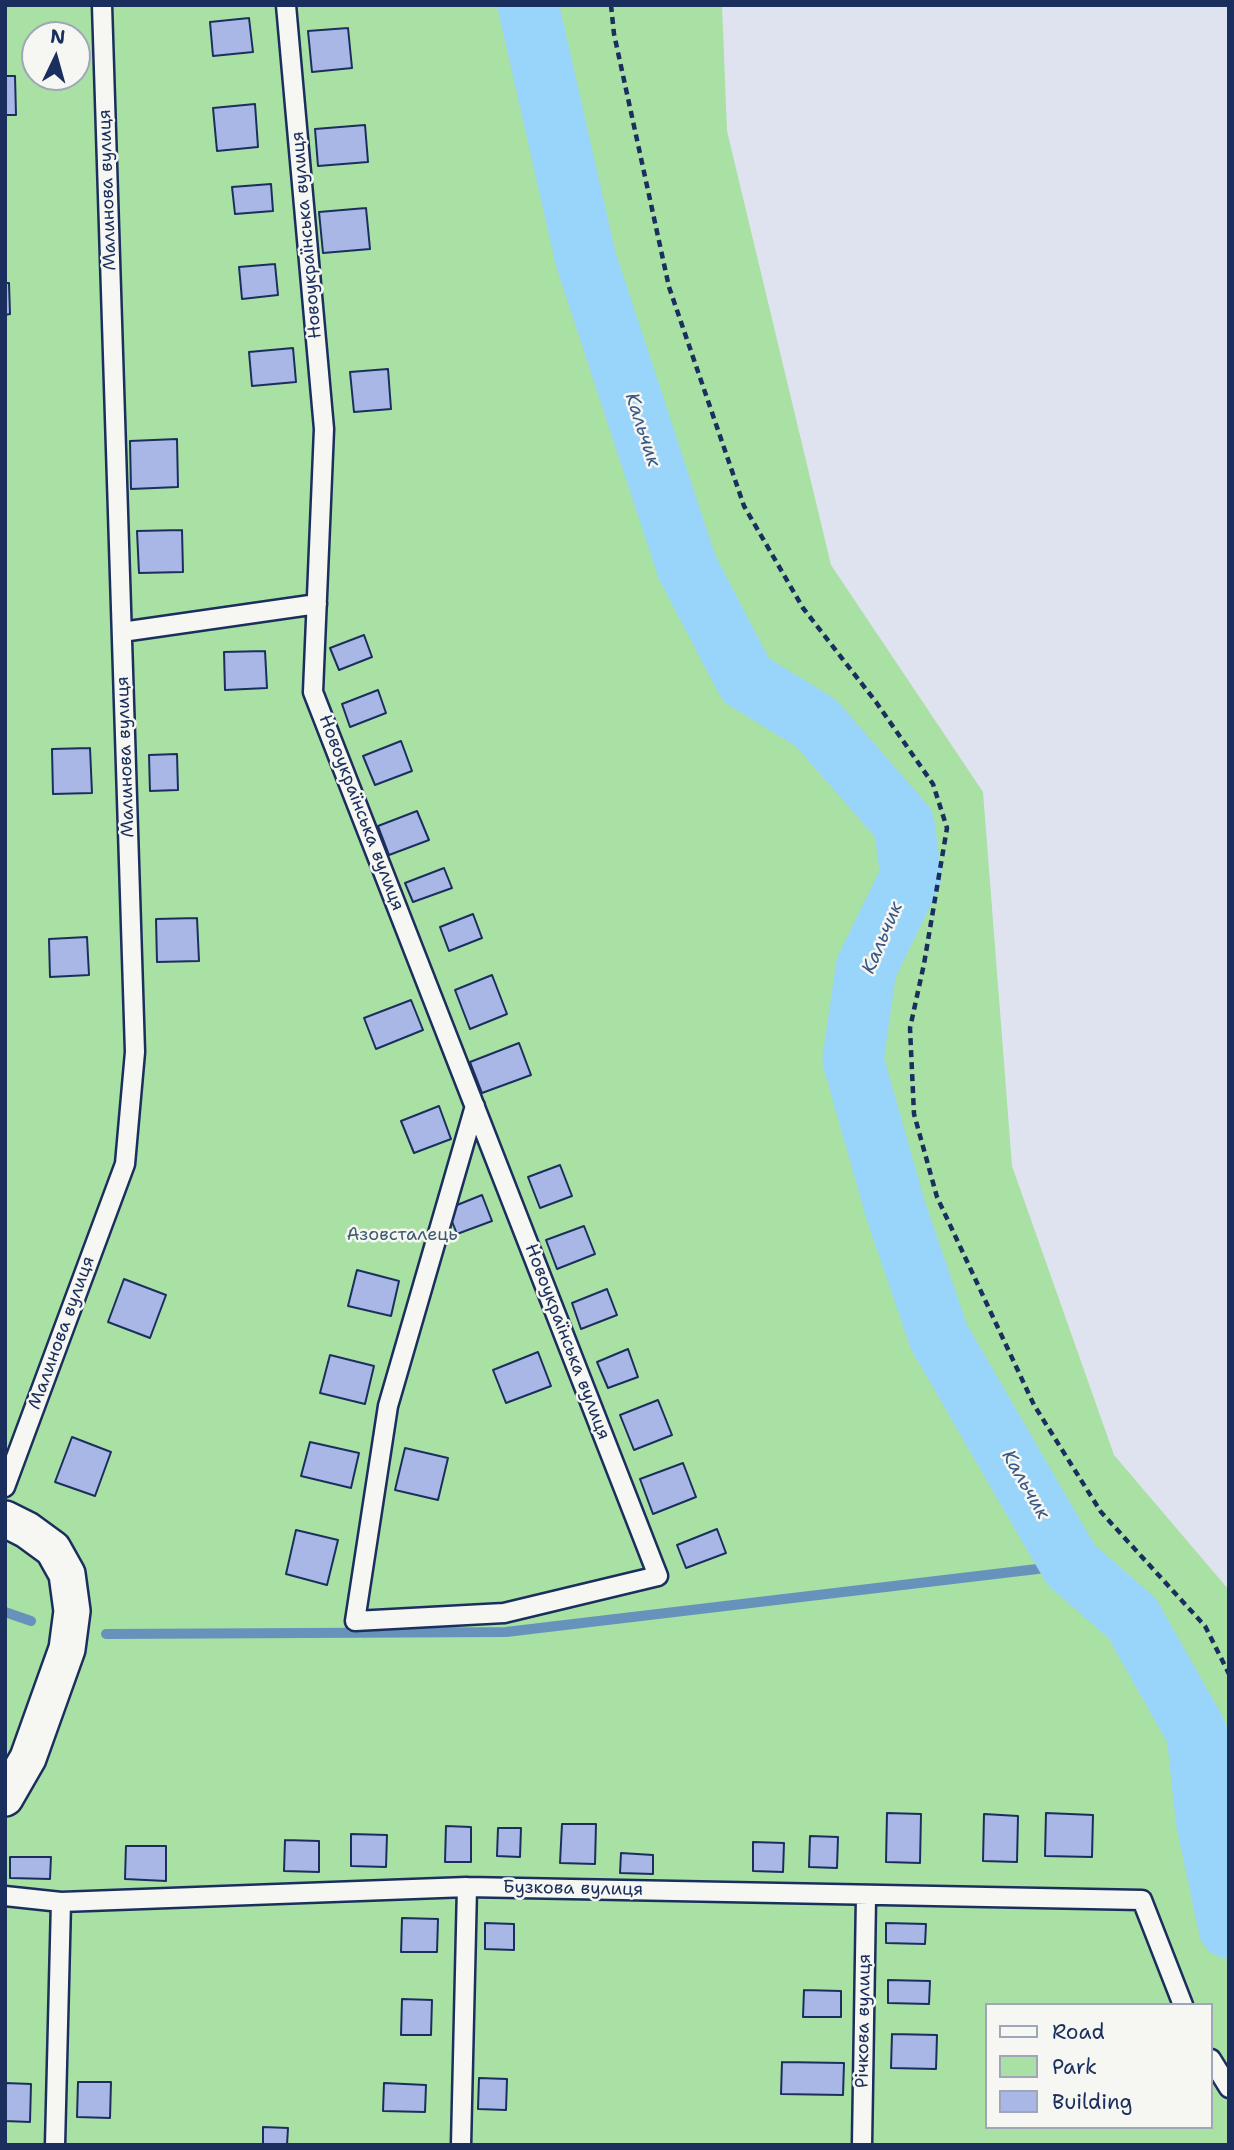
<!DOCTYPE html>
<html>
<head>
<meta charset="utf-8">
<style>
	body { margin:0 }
	#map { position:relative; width:1234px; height:2150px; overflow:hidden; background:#dfe3ef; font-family:"Shantell Sans",sans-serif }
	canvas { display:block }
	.frame { position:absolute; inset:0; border:7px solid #1b2f5e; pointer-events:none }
	.legend { position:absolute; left:985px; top:2003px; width:228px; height:126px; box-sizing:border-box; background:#f6f6f2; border:2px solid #9ea6b7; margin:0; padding:9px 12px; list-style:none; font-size:21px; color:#1b2f5e }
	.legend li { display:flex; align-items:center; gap:14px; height:35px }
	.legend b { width:35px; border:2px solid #9ea6b7 }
	.north { position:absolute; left:21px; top:21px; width:70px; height:70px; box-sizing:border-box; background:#f6f6f2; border:2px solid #9ea6b7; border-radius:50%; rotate:5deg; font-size:19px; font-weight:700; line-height:28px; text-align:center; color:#1b2f5e }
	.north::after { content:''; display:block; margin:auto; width:24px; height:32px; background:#1b2f5e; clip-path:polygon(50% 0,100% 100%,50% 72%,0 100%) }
</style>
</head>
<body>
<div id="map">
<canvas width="1234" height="2150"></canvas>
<div class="frame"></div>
<ul class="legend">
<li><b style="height:9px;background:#f6f6f2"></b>Road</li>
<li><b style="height:19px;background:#a9e0a3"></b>Park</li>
<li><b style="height:19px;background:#a9b7e7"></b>Building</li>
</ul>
<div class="north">N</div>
</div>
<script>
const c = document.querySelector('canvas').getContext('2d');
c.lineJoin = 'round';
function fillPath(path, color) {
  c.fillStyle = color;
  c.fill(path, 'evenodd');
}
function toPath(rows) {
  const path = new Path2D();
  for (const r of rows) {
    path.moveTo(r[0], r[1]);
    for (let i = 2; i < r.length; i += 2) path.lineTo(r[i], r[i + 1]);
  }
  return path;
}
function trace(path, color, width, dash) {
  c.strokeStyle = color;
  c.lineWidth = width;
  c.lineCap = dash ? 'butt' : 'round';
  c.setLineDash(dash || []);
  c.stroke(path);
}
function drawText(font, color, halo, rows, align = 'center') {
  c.font = font + ' "Shantell Sans",sans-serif';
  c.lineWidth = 5;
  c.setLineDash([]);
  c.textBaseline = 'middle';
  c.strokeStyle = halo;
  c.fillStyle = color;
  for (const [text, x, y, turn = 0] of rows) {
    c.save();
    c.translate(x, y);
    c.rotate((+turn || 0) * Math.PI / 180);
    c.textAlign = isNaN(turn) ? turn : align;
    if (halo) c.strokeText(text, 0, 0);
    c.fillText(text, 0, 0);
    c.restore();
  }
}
const green = toPath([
	[5,5,722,5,727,131,831,565,983,792,1012,1166,1114,1455,1229,1590,1229,2145,5,2145],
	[35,35,77,35,77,77,35,77],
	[987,2005,1211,2005,1211,2127,987,2127]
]);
const stream = toPath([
	[5,1612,31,1621],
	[106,1634,506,1632,1071,1565]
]);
const river = toPath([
	[528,5,586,260,687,567,746,680,816,723,904,824,911,876,866,968,853,1060,895,1208,939,1337,1071,1565,1132,1618,1197,1733,1206,1819,1229,1928]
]);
const building = toPath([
	[249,18,253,52,213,56,210,22,249,18],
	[348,28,352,68,312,72,308,31,348,28],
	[5,76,15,76,16,115,5,115,5,76],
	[255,104,258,147,217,151,213,108,255,104],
	[365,125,368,162,318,166,315,129,365,125],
	[271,184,273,211,235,214,232,187,271,184],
	[366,208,370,249,323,253,319,212,366,208],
	[275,264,278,295,242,299,239,267,275,264],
	[5,283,9,283,10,314,5,315,5,283],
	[293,348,296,382,252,386,249,352,293,348],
	[388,369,391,409,354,412,350,372,388,369],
	[177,439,178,487,131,489,130,441,177,439],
	[182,530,183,572,139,573,137,531,182,530],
	[364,635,372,657,339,670,330,648,364,635],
	[265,651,267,688,225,690,224,652,265,651],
	[378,690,386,713,350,727,342,704,378,690],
	[401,741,412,771,375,785,363,756,401,741],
	[90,748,92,793,53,794,52,749,90,748],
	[177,754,178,790,150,791,149,755,177,754],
	[417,811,429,840,389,855,378,826,417,811],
	[444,868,452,888,413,902,405,883,444,868],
	[473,914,482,938,449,951,440,927,473,914],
	[197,918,199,961,157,962,156,919,197,918],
	[87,937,89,975,50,977,49,939,87,937],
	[492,975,507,1014,470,1029,455,990,492,975],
	[411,1000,423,1030,376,1049,364,1018,411,1000],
	[519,1043,531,1075,482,1093,470,1062,519,1043],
	[439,1106,451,1139,414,1153,401,1121,439,1106],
	[560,1165,572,1196,540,1208,528,1177,560,1165],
	[482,1195,492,1221,457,1234,447,1209,482,1195],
	[584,1226,595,1254,557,1269,546,1240,584,1226],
	[357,1270,399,1281,391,1316,348,1306,357,1270],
	[124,1279,166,1295,150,1338,108,1322,124,1279],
	[607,1289,617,1315,581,1329,572,1303,607,1289],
	[628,1349,638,1377,608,1388,597,1362,628,1349],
	[538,1352,551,1386,506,1403,493,1370,538,1352],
	[330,1355,374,1366,365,1404,320,1393,330,1355],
	[658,1400,672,1435,634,1450,620,1415,658,1400],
	[72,1437,111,1452,95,1496,55,1482,72,1437],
	[310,1442,359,1453,351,1488,301,1476,310,1442],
	[405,1448,448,1458,438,1500,395,1490,405,1448],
	[683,1463,696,1497,653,1514,640,1479,683,1463],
	[717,1529,726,1553,686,1568,677,1545,717,1529],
	[296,1530,338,1540,327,1585,286,1574,296,1530],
	[887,1813,921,1814,920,1863,886,1862,887,1813],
	[1046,1813,1093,1815,1092,1857,1045,1856,1046,1813],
	[984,1814,1018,1816,1017,1862,983,1861,984,1814],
	[562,1824,596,1824,595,1864,560,1863,562,1824],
	[446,1826,471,1827,471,1862,445,1862,446,1826],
	[498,1828,521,1828,520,1857,497,1856,498,1828],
	[351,1834,387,1835,386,1867,351,1866,351,1834],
	[810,1836,838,1837,837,1868,809,1867,810,1836],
	[285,1840,319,1841,319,1872,284,1871,285,1840],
	[753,1842,784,1843,783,1872,753,1871,753,1842],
	[126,1846,166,1846,166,1881,125,1879,126,1846],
	[621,1853,653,1855,653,1874,620,1873,621,1853],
	[10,1857,51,1857,50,1879,10,1878,10,1857],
	[402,1918,438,1919,437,1952,401,1952,402,1918],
	[485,1923,514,1924,514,1950,485,1949,485,1923],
	[886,1923,926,1924,925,1944,886,1943,886,1923],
	[888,1980,930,1981,929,2004,888,2003,888,1980],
	[804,1990,841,1991,841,2017,803,2017,804,1990],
	[402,1999,432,2000,431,2035,401,2035,402,1999],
	[892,2034,937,2035,936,2069,891,2068,892,2034],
	[782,2062,844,2063,843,2095,781,2094,782,2062],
	[479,2078,507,2079,506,2110,478,2109,479,2078],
	[78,2082,111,2082,110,2118,77,2117,78,2082],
	[5,2083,31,2084,30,2122,5,2121,5,2083],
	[384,2083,426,2085,425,2112,383,2111,384,2083],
	[263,2127,288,2128,287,2145,263,2145,263,2127]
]);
const path = toPath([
	[611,5,614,34,669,287,744,506,803,608,876,702,933,784,947,828,924,964,910,1028,914,1114,937,1197,1034,1405,1101,1512,1205,1626,1229,1674]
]);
const lane = toPath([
	[286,5,324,429,313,692,658,1576,504,1613,355,1621,388,1406,475,1106],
	[122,632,317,604],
	[5,1487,125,1164,135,1052,102,5],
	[5,1896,61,1902,467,1887,1142,1900,1183,2005],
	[1211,2059,1229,2088],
	[55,2145,61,1902],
	[461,2145,467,1887],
	[862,2145,866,1897]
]);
const street = toPath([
	[5,1519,27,1530,53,1549,67,1574,72,1611,67,1649,28,1758,5,1798]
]);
const streetNames = [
	["Малинова вулиця",108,190,-92],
	["Новоукраїнська вулиця",307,235,-95],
	["Малинова вулиця",126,757,-92],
	["Новоукраїнська вулиця",361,813,69],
	["Малинова вулиця",62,1333,-70],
	["Новоукраїнська вулиця",567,1342,69],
	["Бузкова вулиця",573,1889,1],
	["Річкова вулиця",864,2021,-89]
];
const parkNames = [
	["Азовсталець",402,1235]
];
const waterNames = [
	["Кальчик",642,430,72],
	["Кальчик",883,938,-67],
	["Кальчик",1025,1485,60]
];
fillPath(green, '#a9e0a3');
trace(stream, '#6792bc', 10);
trace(river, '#99d4fa', 61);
fillPath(building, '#a9b7e7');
trace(building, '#1b2f5e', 2);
trace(lane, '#1b2f5e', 23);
trace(street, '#1b2f5e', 40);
trace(path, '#1b2f5e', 4.5, [7, 5]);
trace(lane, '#f6f6f2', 18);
trace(street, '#f6f6f2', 35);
drawText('18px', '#1b2f5e', '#f6f6f2', streetNames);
drawText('18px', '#3e5b6f', '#f6f6f2', parkNames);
drawText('italic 19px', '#3a5885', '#f6f6f2', waterNames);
</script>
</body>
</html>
